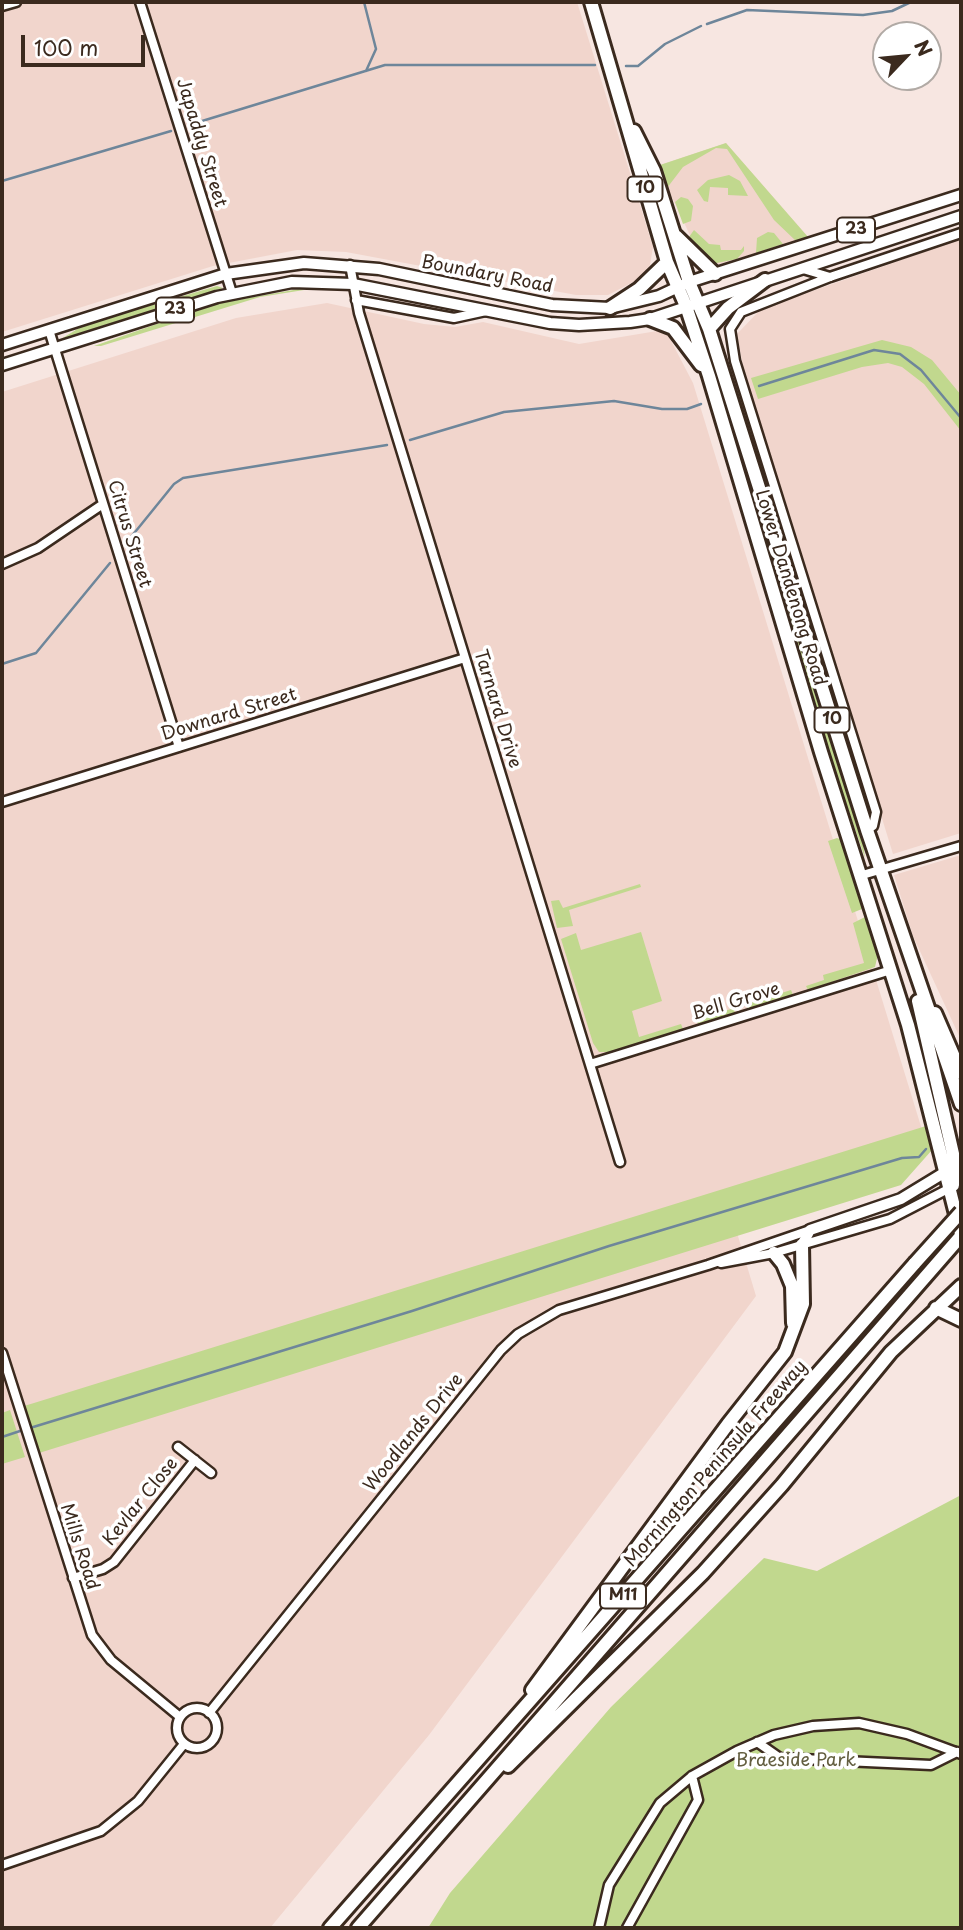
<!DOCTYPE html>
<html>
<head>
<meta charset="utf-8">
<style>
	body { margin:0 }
	#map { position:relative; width:963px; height:1930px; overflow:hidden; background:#f7e6e1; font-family:"Playpen Sans",sans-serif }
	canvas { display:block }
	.frame { position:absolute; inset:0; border:4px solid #3b2a1e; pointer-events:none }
	.north { position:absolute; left:872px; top:21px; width:70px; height:70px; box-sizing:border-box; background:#fff; border:2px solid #b1aaa5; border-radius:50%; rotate:64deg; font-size:19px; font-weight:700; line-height:28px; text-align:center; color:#3b2a1e }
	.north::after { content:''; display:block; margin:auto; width:24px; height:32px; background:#3b2a1e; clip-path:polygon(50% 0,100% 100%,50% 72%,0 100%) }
	.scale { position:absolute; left:21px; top:35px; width:124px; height:32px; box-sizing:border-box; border:4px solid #3b2a1e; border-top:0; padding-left:9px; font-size:21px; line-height:24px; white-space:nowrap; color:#3b2a1e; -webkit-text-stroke:5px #fff; paint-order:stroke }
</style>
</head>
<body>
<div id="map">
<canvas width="963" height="1930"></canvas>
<div class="frame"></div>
<div class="north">N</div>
<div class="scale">100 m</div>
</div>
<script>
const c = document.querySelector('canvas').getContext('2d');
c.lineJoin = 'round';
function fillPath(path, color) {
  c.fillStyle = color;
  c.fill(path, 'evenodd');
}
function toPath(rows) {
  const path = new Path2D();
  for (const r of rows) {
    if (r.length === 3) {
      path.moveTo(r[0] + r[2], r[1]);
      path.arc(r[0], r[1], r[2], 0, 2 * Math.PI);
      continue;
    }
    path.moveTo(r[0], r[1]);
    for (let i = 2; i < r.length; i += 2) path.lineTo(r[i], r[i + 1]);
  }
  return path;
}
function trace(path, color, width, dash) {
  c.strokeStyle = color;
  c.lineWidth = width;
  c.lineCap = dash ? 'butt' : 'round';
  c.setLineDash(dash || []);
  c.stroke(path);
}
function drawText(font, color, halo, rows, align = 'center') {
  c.font = font + ' "Playpen Sans",sans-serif';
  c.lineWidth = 7;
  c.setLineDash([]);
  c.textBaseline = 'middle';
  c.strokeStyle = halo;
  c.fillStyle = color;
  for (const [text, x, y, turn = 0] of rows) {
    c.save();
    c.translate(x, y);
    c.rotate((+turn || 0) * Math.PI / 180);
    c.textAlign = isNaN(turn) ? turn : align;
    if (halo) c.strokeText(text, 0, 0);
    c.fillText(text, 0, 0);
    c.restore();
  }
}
const built = toPath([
	[2,2,577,2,653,247,650,265,643,277,608,295,576,295,346,252,297,250,213,266,2,332],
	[726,143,808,237,717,265,697,250,657,166],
	[961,239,961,833,893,854,744,372,737,334,761,309],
	[327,303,424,324,455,327,483,322,579,344,663,330,669,337,693,383,923,1133,725,1193,756,1296,429,1735,270,1928,2,1928,2,392,236,318],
	[961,855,961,1040,913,936,894,875]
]);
const green = toPath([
	[726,143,808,237,796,241,774,220,727,149,716,148,683,167,667,188,657,166],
	[729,175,740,181,748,196,728,195,728,188,710,187,708,202,704,201,697,190,708,180],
	[681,197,688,199,693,206,691,221,683,224,675,202],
	[694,230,709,244,720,245,721,250,741,250,744,246,744,251,737,259,712,264,689,237],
	[768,232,774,233,783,244,756,253,757,238],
	[217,286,223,288,61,339,84,325],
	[299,289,304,290,260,297,101,346,94,346,214,304],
	[882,340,911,347,932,360,961,395,961,431,924,384,902,367,888,363,862,367,758,399,751,378],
	[748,468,862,834,865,858,815,713,753,510],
	[837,838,843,840,863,904,862,909,852,913,828,841],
	[640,884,641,887,569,910,573,926,557,928,551,901,559,900,563,908],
	[865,917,878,954,875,967,808,990,806,986,824,980,823,975,864,963,853,923],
	[641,932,662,1001,632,1011,639,1037,681,1024,683,1029,609,1052,599,1052,593,1043,561,939,576,933,581,950],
	[791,990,793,995,748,1009,746,1004],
	[734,1008,735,1013,698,1025,697,1020],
	[926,1126,932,1150,901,1185,39,1453,36,1449,25,1411,24,1406,34,1403],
	[10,1410,25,1457,2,1464,2,1413],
	[961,1495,961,1928,428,1928,450,1893,611,1707,764,1558,817,1571]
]);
const stream = toPath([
	[364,2,376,49,366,71],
	[707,24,747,10,863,15,892,11,911,2],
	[626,66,638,66,665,44,701,26],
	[189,125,385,65,595,65],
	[2,181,171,131],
	[759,386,874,350,900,354,921,370,961,418],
	[410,440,504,412,614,401,662,409,687,409,701,404],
	[127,542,174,484,183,478,387,445],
	[2,664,36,653,110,563],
	[30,1428,412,1311,609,1246,902,1158,919,1157,926,1149],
	[2,1437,23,1430]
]);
const minor = toPath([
	[140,2,232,293],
	[2,6,16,2],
	[350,265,359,313,620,1162],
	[803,269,830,277],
	[356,300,454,318,486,311],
	[49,330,179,747],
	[2,564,38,548,103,504],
	[2,802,465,658],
	[867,830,873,826,876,812,735,361,730,329,741,312,830,277,961,233],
	[859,876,961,846],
	[590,1064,891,970],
	[721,1263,774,1253,890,1219,950,1188],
	[2,1353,92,1635,111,1660,180,1717],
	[178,1447,211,1473],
	[73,1578,103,1569,114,1562,195,1460],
	[197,1728,20],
	[209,1713,501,1350,518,1334,559,1310,708,1265,810,1230],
	[757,1742,780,1758,931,1765,957,1752],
	[2,1865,101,1831,138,1801,184,1744],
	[599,1928,609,1885,660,1803,692,1776,737,1751,774,1735,813,1726,859,1723,907,1734,961,1754],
	[627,1928,698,1800,692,1776]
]);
const major = toPath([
	[2,345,226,274,304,263,379,269,552,305,610,308,659,296,689,282,961,195],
	[2,365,217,297,292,282,353,284,550,323,579,325,630,322,650,319,961,216],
	[802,1245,810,1230,901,1199,947,1171]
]);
const highway = toPath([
	[591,2,667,262,686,306,709,376,821,752,908,1025,961,1234],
	[634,131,654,171,689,282,709,329,867,830,961,1104],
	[676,236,715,274],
	[610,308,639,289,667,262],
	[650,319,673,328,701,365],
	[709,329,728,308,765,280],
	[918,1001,954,1158,953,1185],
	[935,1013,961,1073],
	[774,1253,783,1264,792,1286,793,1323],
	[936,1308,961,1320],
	[532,1690,728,1424,785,1352,803,1304,802,1245],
	[508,1766,703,1573,782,1485,891,1352,961,1286],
	[330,1928,915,1263],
	[358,1928,961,1236]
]);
const highwayBridge = toPath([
	[915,1263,961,1212]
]);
const shields = [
	[645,189,35],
	[856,230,38],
	[175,310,38],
	[832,720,35],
	[623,1596,46]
];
const shieldNames = [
	["10",645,189],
	["23",856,230],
	["23",175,310],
	["10",832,720],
	["M11",623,1596]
];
const streetNames = [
	["Japaddy Street",201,143,73],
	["Boundary Road",487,275,11],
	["Citrus Street",129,534,73],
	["Lower Dandenong Road",790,588,73],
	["Tarnard Drive",497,709,73],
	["Downard Street",229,715,-17],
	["Bell Grove",736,1002,-17],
	["Woodlands Drive",414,1433,-51],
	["Mornington Peninsula Freeway",716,1464,-49],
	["Kevlar Close",141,1502,-51],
	["Mills Road",79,1547,72]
];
const parkNames = [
	["Braeside Park",796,1761]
];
fillPath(built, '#f1d5cc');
fillPath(green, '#c1d88e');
trace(stream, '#6e869a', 2.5);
trace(minor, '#3b2a1e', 13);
trace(major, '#3b2a1e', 15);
trace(highway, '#3b2a1e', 18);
trace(minor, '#fff', 8);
trace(major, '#fff', 10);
trace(highway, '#fff', 12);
trace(highwayBridge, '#3b2a1e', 18, []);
trace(highwayBridge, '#fff', 12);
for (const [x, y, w] of shields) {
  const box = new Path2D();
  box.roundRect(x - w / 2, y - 12.5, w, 25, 5);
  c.fillStyle = '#fff';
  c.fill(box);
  trace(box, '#3b2a1e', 2);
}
drawText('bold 16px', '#3b2a1e', null, shieldNames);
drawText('18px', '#3b2a1e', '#fff', streetNames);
drawText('18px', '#635e40', '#fff', parkNames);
</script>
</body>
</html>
